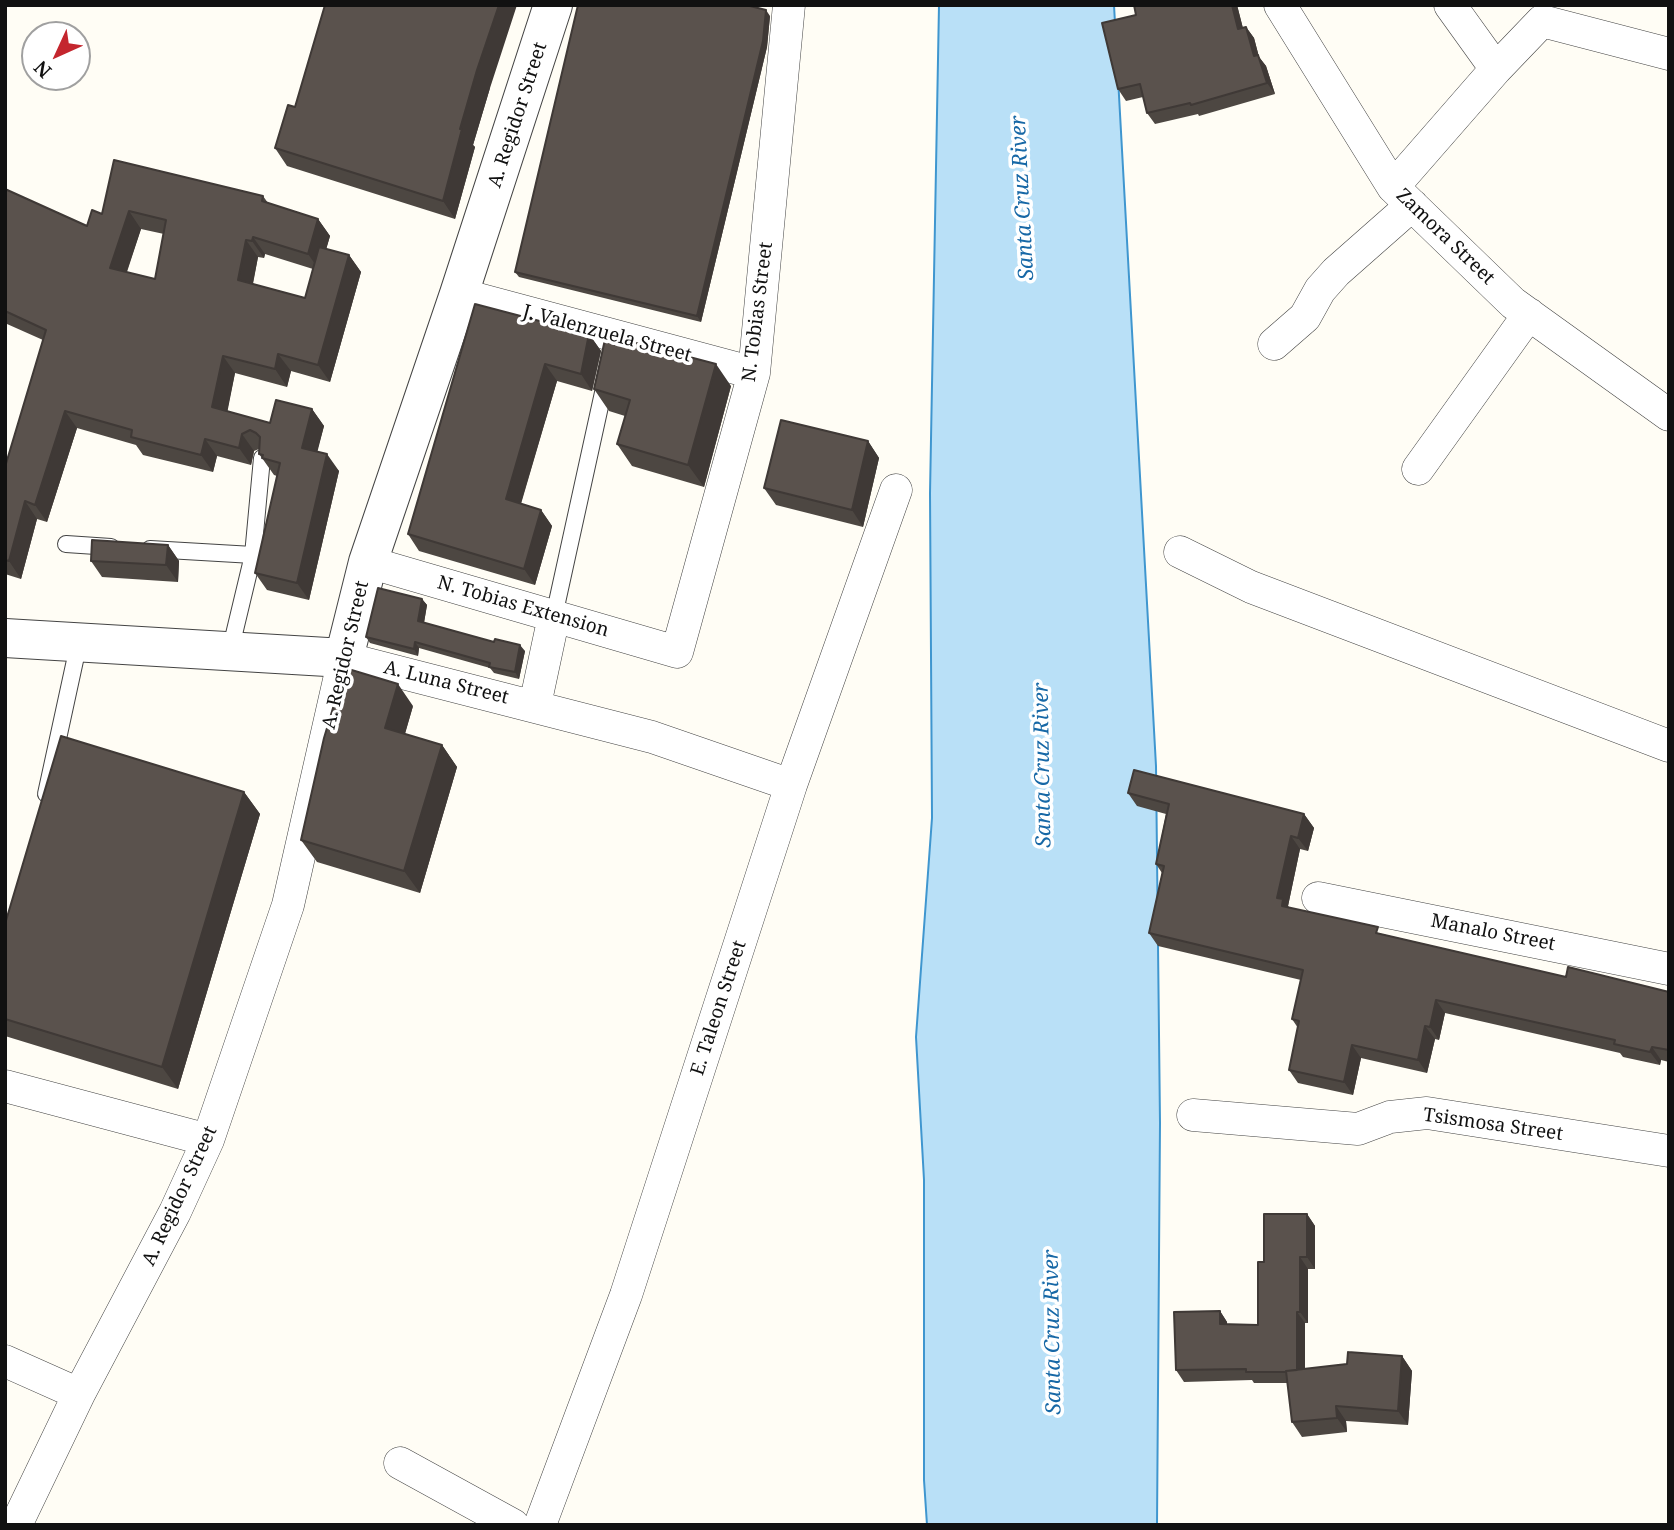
<!DOCTYPE html>
<html>
<head>
<meta charset="utf-8">
<style>
	body { margin:0 }
	#map { position:relative; width:1674px; height:1530px; overflow:hidden; background:#fffdf5; font-family:"Noto Serif",serif }
	canvas { display:block }
	.frame { position:absolute; inset:0; border:7px solid #111; pointer-events:none }
	.north { position:absolute; left:21px; top:21px; width:70px; height:70px; box-sizing:border-box; background:#fff; border:2px solid #a0a0a0; border-radius:50%; rotate:225deg; font-size:19px; font-weight:700; line-height:28px; text-align:center; color:#111 }
	.north::after { content:''; display:block; margin:auto; width:24px; height:32px; background:#c4262e; clip-path:polygon(50% 0,100% 100%,50% 72%,0 100%) }
</style>
</head>
<body>
<div id="map">
<canvas width="1674" height="1530"></canvas>
<div class="frame"></div>
<div class="north">N</div>
</div>
<script>
const c = document.querySelector('canvas').getContext('2d');
c.lineJoin = 'round';
function fillPath(path, color) {
  c.fillStyle = color;
  c.fill(path, 'evenodd');
}
function toPath(rows) {
  const path = new Path2D();
  for (const r of rows) {
    path.moveTo(r[0], r[1]);
    for (let i = 2; i < r.length; i += 2) path.lineTo(r[i], r[i + 1]);
  }
  return path;
}
function trace(path, color, width, dash) {
  c.strokeStyle = color;
  c.lineWidth = width;
  c.lineCap = dash ? 'butt' : 'round';
  c.setLineDash(dash || []);
  c.stroke(path);
}
function drawText(font, color, halo, rows, align = 'center') {
  c.font = font + ' "Noto Serif",serif';
  c.lineWidth = 7;
  c.setLineDash([]);
  c.textBaseline = 'middle';
  c.strokeStyle = halo;
  c.fillStyle = color;
  for (const [text, x, y, turn = 0] of rows) {
    c.save();
    c.translate(x, y);
    c.rotate((+turn || 0) * Math.PI / 180);
    c.textAlign = isNaN(turn) ? turn : align;
    if (halo) c.strokeText(text, 0, 0);
    c.fillText(text, 0, 0);
    c.restore();
  }
}
const water = toPath([
	[939,5,1114,5,1156,766,1160,1123,1157,1525,927,1525,924,1480,924,1180,916,1037,932,818,930,493,939,5]
]);
const service = toPath([
	[66,544,111,547],
	[150,549,253,555],
	[554,616,606,379],
	[230,651,253,555,262,458],
	[46,794,79,642]
]);
const minor = toPath([
	[1280,5,1393,187,1513,303,1669,415],
	[1450,5,1496,69],
	[1393,187,1496,69,1542,21,1669,54],
	[459,294,754,373],
	[1274,344,1305,317,1320,290,1336,272,1412,205],
	[1418,469,1529,314],
	[1180,552,1251,587,1669,746],
	[368,562,677,652,754,373,789,5],
	[535,705,554,616],
	[1318,898,1669,969],
	[5,1086,208,1140],
	[1193,1115,1358,1129,1390,1117,1427,1113,1669,1151],
	[5,1361,79,1394],
	[400,1463,513,1525],
	[16,1525,79,1394,175,1212,208,1140,288,905,344,658,652,737,791,785],
	[540,1525,626,1295,791,785,896,490]
]);
const tertiary = toPath([
	[5,638,344,658,368,562,459,294,553,5]
]);
const wall = toPath([
	[1237,5,1243,28,1246,27,1254,38,1259,57,1266,66,1275,94,1199,116,1198,114,1155,124,1147,113,1143,97,1126,101,1118,89,1136,15],
	[770,16,767,47,701,322,519,277,515,272],
	[490,88,473,145,475,147,455,219,287,166,275,148,295,107],
	[5,189,87,226,102,214,263,196,268,203,318,219,330,236,326,249,349,255,361,272,330,382,291,371,287,387,235,373,227,411,270,423,312,409,324,426,317,451,339,471,309,600,267,590,255,573,277,476,274,475,262,458,259,454,259,449,254,451,251,465,217,456,213,472,143,455,136,445,77,428,47,522,37,519,21,579,5,574,5,467,43,340,7,324,5,328],
	[141,229,164,234,155,279,127,272],
	[265,254,313,269,305,298,253,284,258,257,264,258],
	[475,304,589,334,601,351,592,391,557,381,521,504,541,510,552,526,535,585,419,551,408,534],
	[731,386,704,487,632,466,617,444,625,416,609,411,594,389],
	[868,441,879,458,863,527,776,505,764,488],
	[168,545,179,561,178,582,102,577,91,561],
	[422,599,427,605,424,623,525,651,519,679,494,673,490,668,419,648,418,656,370,643,366,637],
	[413,706,405,734,442,745,457,767,420,893,317,862,301,840],
	[244,792,260,814,178,1089,5,1036,5,924],
	[1128,793,1304,814,1314,828,1308,851,1300,849,1288,906,1289,908,1382,934,1566,977,1669,992,1669,1062,1661,1060,1660,1065,1623,1057,1620,1053,1445,1013,1439,1040,1435,1039,1427,1073,1361,1058,1353,1095,1298,1083,1289,1070,1298,1028,1292,1019,1301,980,1158,946,1149,933,1162,873,1156,864,1166,814,1137,806],
	[1307,1214,1315,1226,1315,1269,1308,1269,1308,1323,1305,1323,1305,1369,1347,1364,1402,1356,1412,1371,1408,1425,1346,1421,1347,1432,1302,1437,1292,1422,1288,1383,1254,1383,1252,1380,1184,1382,1176,1370,1220,1311,1227,1322,1227,1325,1258,1325,1264,1262]
]);
const shadedWall = toPath([
	[499,5,517,5,490,88,473,145,475,147,455,219,443,201,460,129,477,70],
	[1232,5,1237,5,1246,41,1238,29],
	[766,10,770,16,767,47,701,322,697,316],
	[1246,27,1254,38,1259,57,1266,66,1275,94,1267,83,1254,56],
	[129,211,141,229,122,285,110,268],
	[318,219,330,236,320,271,308,254],
	[253,237,265,254,264,258,252,241],
	[246,240,258,257,250,297,238,280],
	[349,255,361,272,330,382,318,365],
	[589,334,601,351,592,391,581,374],
	[278,354,291,371,287,387,275,369],
	[223,356,235,373,225,424,212,407],
	[545,364,557,381,517,516,506,499],
	[716,364,731,386,704,487,688,465],
	[312,409,324,426,314,465,302,448],
	[65,411,77,428,47,522,35,505],
	[242,434,254,451,251,465,239,448],
	[205,439,217,456,213,472,201,455],
	[868,441,879,458,863,527,852,510],
	[327,454,339,471,309,600,297,583],
	[25,501,37,519,21,579,9,561],
	[541,510,552,526,535,585,524,569],
	[168,545,179,561,178,582,166,565],
	[422,599,427,605,423,628,418,621],
	[415,642,419,648,418,656,414,649],
	[520,645,525,651,519,679,515,672],
	[398,684,413,706,400,750,385,728],
	[442,745,457,767,420,893,404,871],
	[244,792,260,814,178,1089,162,1067],
	[1304,814,1314,828,1308,851,1298,838],
	[1291,836,1300,849,1288,906,1293,913,1282,906,1277,898],
	[1436,1000,1445,1013,1439,1040,1430,1027],
	[1425,1026,1435,1039,1427,1073,1418,1060],
	[1352,1045,1361,1058,1353,1095,1344,1082],
	[1652,1047,1661,1060,1660,1065,1650,1052],
	[1307,1214,1315,1226,1315,1269,1307,1257],
	[1300,1257,1308,1269,1308,1323,1300,1312],
	[1220,1311,1227,1322,1228,1336,1220,1324],
	[1297,1312,1305,1323,1305,1384,1297,1372],
	[1402,1356,1412,1371,1408,1425,1398,1411],
	[1336,1406,1346,1421,1347,1432,1337,1418]
]);
const building = toPath([
	[325,5,499,5,477,70,460,129,462,129,443,201,275,148,288,105,295,107,325,5],
	[578,5,746,5,766,10,763,41,697,316,515,272,578,5],
	[1134,5,1232,5,1238,29,1246,27,1254,56,1258,55,1267,83,1191,105,1190,103,1147,113,1140,84,1118,89,1102,23,1136,15,1134,5],
	[114,160,263,196,262,201,318,219,308,254,253,237,252,241,246,240,238,280,305,298,319,247,349,255,318,365,278,354,275,369,223,356,212,407,270,423,276,400,312,409,302,448,327,454,297,583,255,573,280,463,262,458,263,455,259,454,260,437,256,433,250,430,242,434,239,448,205,439,201,455,131,437,132,430,65,411,35,505,25,501,9,561,5,560,5,467,46,330,5,311,5,189,87,226,92,210,102,214,114,160],
	[129,211,166,220,155,279,110,268,129,211],
	[475,304,589,334,581,374,545,364,506,499,541,510,524,569,408,534,475,304],
	[606,335,716,364,688,465,617,444,630,400,594,389,606,335],
	[781,420,868,441,852,510,764,488,781,420],
	[92,540,168,545,166,565,91,561,92,540],
	[378,588,422,599,418,621,494,642,495,639,520,645,515,672,489,667,490,663,415,642,414,649,366,637,378,588],
	[345,668,398,684,385,728,442,745,404,871,301,840,324,738,345,668],
	[61,736,244,792,162,1067,5,1019,5,924,61,736],
	[1134,770,1304,814,1298,838,1291,836,1277,898,1283,899,1282,906,1378,927,1376,933,1566,977,1568,967,1669,992,1669,1050,1652,1047,1650,1052,1614,1044,1615,1040,1436,1000,1430,1027,1425,1026,1418,1060,1352,1045,1344,1082,1289,1070,1299,1021,1292,1019,1303,970,1149,933,1164,866,1156,864,1169,804,1128,793,1134,770],
	[1264,1214,1307,1214,1307,1257,1300,1257,1300,1312,1297,1312,1297,1370,1286,1371,1286,1372,1246,1372,1246,1369,1176,1370,1174,1312,1220,1311,1220,1324,1258,1325,1258,1262,1264,1262,1264,1214],
	[1348,1352,1402,1356,1398,1411,1336,1406,1337,1418,1292,1422,1286,1371,1347,1364,1348,1352]
]);
const streetNames = [
	["A. Regidor Street",518,115,-72],
	["Zamora Street",1445,237,44],
	["N. Tobias Street",758,312,-83],
	["J. Valenzuela Street",607,334,15],
	["N. Tobias Extension",523,607,16],
	["A. Regidor Street",346,655,-77],
	["A. Luna Street",446,683,14],
	["Manalo Street",1493,933,11],
	["E. Taleon Street",719,1008,-72],
	["Tsismosa Street",1493,1125,8],
	["A. Regidor Street",180,1196,-65]
];
const waterNames = [
	["Santa Cruz River",1023,198,-93],
	["Santa Cruz River",1043,765,-91],
	["Santa Cruz River",1053,1332,-91]
];
fillPath(water, '#b9e0f7');
trace(water, '#3f96cf', 2);
trace(service, '#444', 18);
trace(minor, '#444', 33);
trace(tertiary, '#444', 40);
trace(service, '#fff', 16);
trace(minor, '#fff', 32);
trace(tertiary, '#fff', 38);
fillPath(wall, '#4d4742');
fillPath(shadedWall, '#3f3936');
fillPath(building, '#5a524d');
trace(building, '#3f3936', 2);
drawText('19px', '#111', '#fff', streetNames);
drawText('italic 21px', '#1768a6', '#fff', waterNames);
</script>
</body>
</html>
